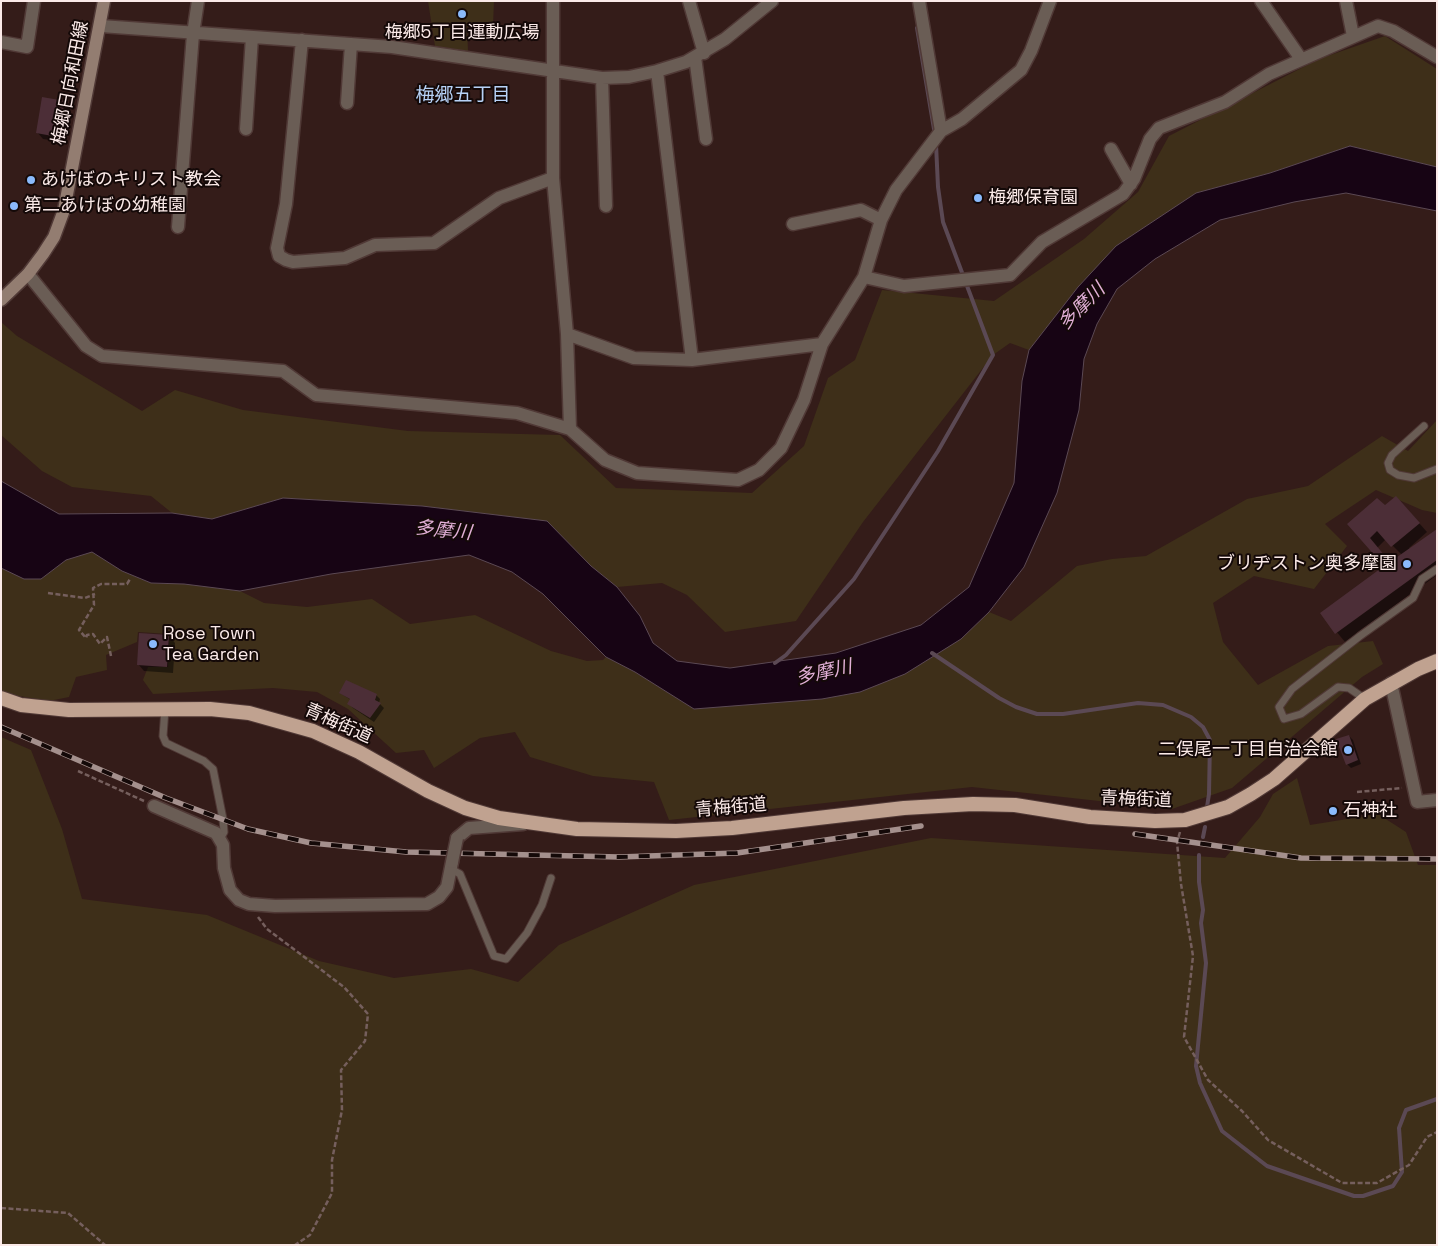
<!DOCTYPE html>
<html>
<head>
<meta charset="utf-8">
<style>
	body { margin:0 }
	#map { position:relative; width:1438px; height:1246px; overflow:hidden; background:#341c19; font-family:"Space Grotesk",sans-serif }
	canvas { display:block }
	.frame { position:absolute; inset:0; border:2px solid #fbeae8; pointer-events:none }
</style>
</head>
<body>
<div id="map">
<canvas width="1438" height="1246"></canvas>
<div class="frame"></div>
</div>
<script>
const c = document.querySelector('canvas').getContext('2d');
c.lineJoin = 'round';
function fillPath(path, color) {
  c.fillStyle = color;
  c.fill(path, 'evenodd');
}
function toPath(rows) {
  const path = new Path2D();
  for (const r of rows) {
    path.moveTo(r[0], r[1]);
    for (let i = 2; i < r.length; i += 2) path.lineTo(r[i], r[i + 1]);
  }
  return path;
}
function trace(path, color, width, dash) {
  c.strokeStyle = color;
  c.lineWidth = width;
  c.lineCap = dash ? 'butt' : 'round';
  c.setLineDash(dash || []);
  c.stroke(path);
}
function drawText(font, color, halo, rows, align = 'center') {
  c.font = font + ' "Space Grotesk","Noto Sans JP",sans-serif';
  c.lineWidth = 4;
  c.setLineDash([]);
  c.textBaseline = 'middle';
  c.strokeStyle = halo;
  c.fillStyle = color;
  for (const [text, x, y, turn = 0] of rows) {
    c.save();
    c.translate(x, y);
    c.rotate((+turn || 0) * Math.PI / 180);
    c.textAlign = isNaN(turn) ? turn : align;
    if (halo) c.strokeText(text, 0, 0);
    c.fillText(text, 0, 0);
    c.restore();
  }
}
const green = toPath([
	[428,1,494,1,493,26,467,27,468,51,435,46],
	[1385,36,1437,69,1437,167,1350,146,1270,173,1196,193,1047,327,1029,350,1010,343,993,355,863,522,796,621,725,632,687,595,662,583,617,587,591,566,422,506,283,498,212,519,172,513,151,496,72,487,42,471,1,435,1,322,17,336,142,411,175,390,243,410,408,431,560,435,616,488,752,493,804,446,828,378,855,360,882,290,994,301,1084,239,1138,192,1169,136,1319,59],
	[1437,420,1437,513,1422,510,1376,490,1325,524,1347,546,1314,589,1254,576,1213,603,1223,642,1258,685,1328,646,1373,641,1383,664,1362,677,1232,788,1172,809,972,787,669,820,654,782,593,776,530,757,515,732,480,738,434,768,424,750,396,753,348,709,317,692,273,688,153,694,143,680,148,667,168,667,169,634,138,632,137,642,106,655,107,670,76,677,69,697,49,701,1,693,1,568,41,579,66,560,92,551,122,571,151,583,184,584,240,591,264,603,307,607,372,599,410,624,475,615,551,651,587,661,603,660,606,657,635,672,694,709,961,639,989,612,1011,621,1077,566,1112,559,1146,556,1247,499,1308,486,1382,436,1408,451],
	[1,737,31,750,62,829,82,899,207,915,319,961,394,978,471,969,518,982,559,945,694,885,931,838,1225,858,1260,817,1273,794,1297,778,1310,825,1378,814,1406,832,1418,865,1437,865,1437,1245,1,1245]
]);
const water = toPath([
	[1350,146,1437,167,1437,211,1346,193,1294,202,1220,220,1155,259,1117,289,1097,324,1084,359,1079,410,1057,493,1024,567,989,612,961,639,905,674,860,692,822,699,694,709,635,672,606,657,543,594,512,572,469,555,331,574,240,591,184,584,151,583,122,571,92,552,66,560,41,579,24,579,1,568,1,481,59,514,172,513,212,519,283,498,422,506,547,521,591,566,617,587,640,616,653,643,677,661,730,668,836,653,921,625,969,587,1014,483,1022,381,1029,350,1078,287,1116,246,1196,193,1270,173,1350,146]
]);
const shadow = toPath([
	[64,102,70,108,64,142,43,139,37,132],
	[1385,507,1405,507,1427,532,1409,548,1411,549,1437,531,1437,575,1345,642,1321,613,1386,566,1349,524],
	[1386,539,1402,555,1390,563,1377,548],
	[169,636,175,643,173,673,144,671,138,664],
	[340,693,376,695,380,699,379,703,384,708,374,722,353,708,349,704,351,700],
	[1349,736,1353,740,1361,764,1351,768,1347,764]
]);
const stream = toPath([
	[917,28,935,135],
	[932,653,999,698,1016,707,1037,714,1063,714,1138,703,1163,705,1191,717,1203,727,1210,740,1209,794,1207,807],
	[775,663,786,655,854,579,938,451,993,355,943,222,938,187,936,144],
	[1203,837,1205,827],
	[1199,855,1199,882,1203,910,1201,923,1206,963,1196,1066,1200,1083,1222,1131,1267,1166,1354,1196,1363,1196,1393,1186,1402,1172,1399,1128,1406,1110,1437,1099]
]);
const building = toPath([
	[42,97,65,101,58,137,36,133],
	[1396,496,1420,523,1391,547,1377,531,1370,538,1390,562,1437,529,1437,560,1335,634,1320,613,1384,566,1347,524,1377,498,1385,505],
	[139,633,169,635,167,667,137,665],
	[346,680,377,694,375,700,381,703,370,718,347,704,350,699,339,693],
	[1349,735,1358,760,1346,765,1336,739]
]);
const path = toPath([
	[48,593,85,598,95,594],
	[111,656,107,637,100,644,93,634,87,635,86,638,79,630,94,605,93,588,101,584,127,584,130,579],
	[78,771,144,801],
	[1357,792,1402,788],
	[1180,832,1177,842,1181,884,1193,956,1184,1037,1208,1080,1242,1111,1268,1140,1342,1183,1377,1183,1409,1165,1427,1137,1437,1132],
	[258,917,267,929,344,987,368,1014,365,1041,341,1070,342,1110,332,1160,332,1193,310,1235,295,1245],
	[1,1208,68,1213,105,1245]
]);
const service = toPath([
	[1424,426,1392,455,1388,463,1390,470,1398,475,1414,478,1437,469],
	[1365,699,1349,688,1338,687,1301,714,1284,719,1279,707,1292,689,1360,636,1413,598,1422,579,1437,569],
	[165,709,163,736,166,743,204,761,213,769,223,819,224,832,220,839],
	[451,869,460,874,494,956,506,959,527,933,542,905,551,878]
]);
const minor = toPath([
	[553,1,553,178,567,334,570,429],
	[689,1,704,53],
	[919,1,941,131],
	[1261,1,1301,59],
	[1346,1,1353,36],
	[101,26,392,47,602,78,629,77,657,71,686,62,725,39,772,1],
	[302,40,286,204,277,248,279,256,286,260,293,262,345,258,375,245,434,243,499,198,553,178],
	[1,42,27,47,34,1],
	[695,57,706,139],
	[657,71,692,360],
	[602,78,606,206],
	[347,103,351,44],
	[246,129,252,37],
	[1111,149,1131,184],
	[793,224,861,210,881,220],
	[178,227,193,34,198,1],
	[28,274,86,346,102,356,283,371,316,395,517,413,570,429,605,460,637,473,738,480,759,470,781,448,804,400,822,344,864,277,881,220,896,190,941,131,962,119,1021,70,1031,51,1050,1],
	[864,277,904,286,1010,275,1042,242,1123,194,1134,179,1150,139,1159,128,1225,102,1269,74,1378,26,1393,31,1437,57],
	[567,334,634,358,692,360,822,344],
	[1391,683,1417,802,1437,800],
	[154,806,216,833,223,845,224,868,230,890,239,900,249,904,275,906,427,904,439,897,447,887,452,862],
	[457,838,469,828,523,824]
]);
const secondary = toPath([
	[1,300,28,274,43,254,54,237,64,210,104,1]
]);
const trunk = toPath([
	[1,698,21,705,69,710,210,709,249,713,313,731,359,752,428,791,465,808,499,818,577,829,676,831,732,828,904,808,973,804,1015,805,1090,817,1155,821,1185,820,1228,807,1251,794,1274,779,1365,699,1418,669,1437,661]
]);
const rail = toPath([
	[1,727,166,798,248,829,311,843,406,852,619,857,737,853,921,826],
	[1135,834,1301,858,1437,859]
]);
const minorBridge = toPath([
	[452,862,457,838]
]);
const markers = [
	[462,14,5,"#8abafc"],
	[31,180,5,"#8abafc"],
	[978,198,5,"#8abafc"],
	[14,206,5,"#8abafc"],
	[1407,564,5,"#8abafc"],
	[153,644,5,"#8abafc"],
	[1348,750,5,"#8abafc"],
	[1333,811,5,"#8abafc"]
];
const poiNames = [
	["梅郷5丁目運動広場",462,33,"center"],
	["あけぼのキリスト教会",41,180],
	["梅郷保育園",988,198],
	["第二あけぼの幼稚園",24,206],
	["ブリヂストン奥多摩園",1397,564,"right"],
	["Rose Town",163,634],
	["Tea Garden",163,655],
	["二俣尾一丁目自治会館",1338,750,"right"],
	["石神社",1343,811]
];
const streetNames = [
	["梅郷日向和田線",71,83,-79],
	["青梅街道",338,724,24],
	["青梅街道",1136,800,2],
	["青梅街道",731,808,-5]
];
const neighbourhoodNames = [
	["梅郷五丁目",463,96]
];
const waterNames = [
	["多摩川",1082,307,-45],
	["多摩川",443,531,6],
	["多摩川",824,673,-12]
];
fillPath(green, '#3e2f19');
fillPath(water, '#170414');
trace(water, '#5b4954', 1);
fillPath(shadow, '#0007');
trace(stream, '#5b4954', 4);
fillPath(building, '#4c2e37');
trace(service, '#503936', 9);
trace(minor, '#503936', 15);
trace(secondary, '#503936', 15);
trace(trunk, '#503936', 16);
trace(path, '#755f5d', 2.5, [5, 2.5]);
trace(service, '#6a5d55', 7);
trace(minor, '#6a5d55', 12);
trace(secondary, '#937d71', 12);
trace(trunk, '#c0a290', 14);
trace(rail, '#a4908d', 5.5);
trace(rail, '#140908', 4, [11]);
trace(minorBridge, '#503936', 15, []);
trace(minorBridge, '#6a5d55', 12);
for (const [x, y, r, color] of markers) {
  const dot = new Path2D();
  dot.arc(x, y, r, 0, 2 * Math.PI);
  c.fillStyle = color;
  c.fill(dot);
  trace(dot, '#140908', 2);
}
drawText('18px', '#fbeae8', '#140908', poiNames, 'left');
drawText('18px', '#fbeae8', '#140908', streetNames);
drawText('19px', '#b7d2f7', '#140908', neighbourhoodNames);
drawText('italic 19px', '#e2b0d7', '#140908', waterNames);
</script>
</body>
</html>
